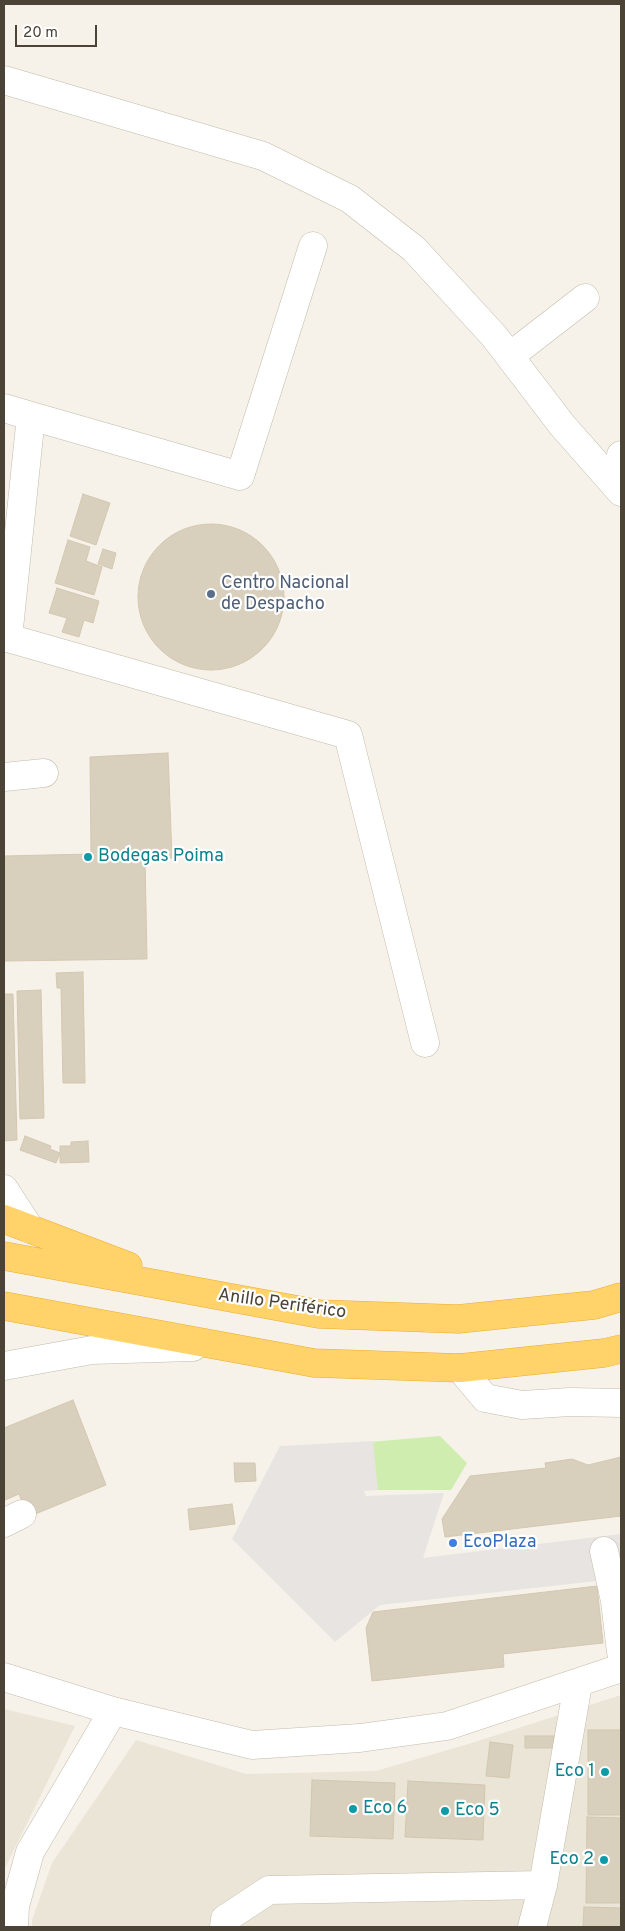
<!DOCTYPE html>
<html>
<head>
<meta charset="utf-8">
<style>
	body { margin:0 }
	#map { position:relative; width:625px; height:1931px; overflow:hidden; background:#f6f2e9; font-family:Overpass,sans-serif }
	canvas { display:block }
	.frame { position:absolute; inset:0; border:5px solid #4a4336; pointer-events:none }
	.scale { position:absolute; left:15px; top:25px; width:82px; height:22px; box-sizing:border-box; border:2px solid #4a4336; border-top:0; padding-left:6px; font-size:15px; line-height:18px; white-space:nowrap; color:#4a4336; -webkit-text-stroke:4px #fff; paint-order:stroke }
</style>
</head>
<body>
<div id="map">
<canvas width="625" height="1931"></canvas>
<div class="frame"></div>
<div class="scale">20 m</div>
</div>
<script>
const c = document.querySelector('canvas').getContext('2d');
c.lineJoin = 'round';
function fillPath(path, color) {
  c.fillStyle = color;
  c.fill(path, 'evenodd');
}
function toPath(rows) {
  const path = new Path2D();
  for (const r of rows) {
    if (r.length === 3) {
      path.moveTo(r[0] + r[2], r[1]);
      path.arc(r[0], r[1], r[2], 0, 2 * Math.PI);
      continue;
    }
    path.moveTo(r[0], r[1]);
    for (let i = 2; i < r.length; i += 2) path.lineTo(r[i], r[i + 1]);
  }
  return path;
}
function trace(path, color, width, dash) {
  c.strokeStyle = color;
  c.lineWidth = width;
  c.lineCap = dash ? 'butt' : 'round';
  c.setLineDash(dash || []);
  c.stroke(path);
}
function drawText(font, color, halo, rows, align = 'center') {
  c.font = font + ' Overpass,sans-serif';
  c.lineWidth = 4.5;
  c.setLineDash([]);
  c.textBaseline = 'middle';
  c.strokeStyle = halo;
  c.fillStyle = color;
  for (const [text, x, y, turn = 0] of rows) {
    c.save();
    c.translate(x, y);
    c.rotate((+turn || 0) * Math.PI / 180);
    c.textAlign = isNaN(turn) ? turn : align;
    if (halo) c.strokeText(text, 0, 0);
    c.fillText(text, 0, 0);
    c.restore();
  }
}
const residential = toPath([
	[621,1695,621,1927,32,1927,32,1920,52,1863,136,1740,246,1774,376,1771,475,1742],
	[4,1709,75,1726,4,1870]
]);
const green = toPath([
	[440,1436,467,1463,451,1490,375,1490,370,1442]
]);
const parking = toPath([
	[373,1441,378,1490,364,1491,366,1496,444,1493,423,1558,621,1534,621,1569,597,1581,380,1605,335,1642,232,1539,280,1446]
]);
const building = toPath([
	[83,494,110,503,96,545,70,536,83,494],
	[211,597,73],
	[68,540,90,547,86,561,102,567,94,595,55,583,68,540],
	[103,549,116,553,112,569,98,564,103,549],
	[57,588,99,601,93,623,84,620,79,637,62,632,67,618,49,613,57,588],
	[168,753,172,858,145,860,147,959,4,961,4,856,91,854,90,757,168,753],
	[83,972,85,1083,63,1083,61,988,57,988,56,973,83,972],
	[41,990,44,1118,20,1119,17,991,41,990],
	[4,994,13,994,17,1140,4,1141,4,994],
	[25,1136,51,1146,50,1149,60,1153,56,1163,20,1150,25,1136],
	[88,1141,89,1162,60,1163,60,1146,71,1146,71,1142,88,1141],
	[73,1400,106,1485,28,1517,19,1494,5,1500,4,1497,4,1428,73,1400],
	[621,1457,621,1516,445,1537,442,1519,470,1476,546,1468,545,1463,572,1459,588,1465,621,1457],
	[234,1463,255,1463,256,1481,235,1482,234,1463],
	[232,1504,235,1524,190,1530,188,1509,232,1504],
	[597,1586,603,1643,503,1654,504,1667,372,1681,366,1628,373,1612,597,1586],
	[588,1730,621,1730,621,1815,588,1815,588,1730],
	[525,1736,554,1736,553,1748,525,1748,525,1736],
	[490,1742,513,1745,509,1778,486,1776,490,1742],
	[312,1780,395,1783,393,1839,310,1836,312,1780],
	[408,1781,485,1785,483,1840,405,1837,408,1781],
	[587,1817,621,1818,621,1903,586,1903,587,1817],
	[584,1907,621,1908,621,1927,583,1927,584,1907]
]);
const minor = toPath([
	[4,80,263,156,350,199,414,249,494,336,562,425,621,492],
	[510,356,585,298],
	[4,408,31,416,8,638,348,735,425,1043],
	[31,416,240,476,313,246],
	[617,486,621,455],
	[4,777,44,773],
	[4,1189,30,1229],
	[4,1366,92,1350,193,1347],
	[460,1368,485,1398,522,1405,570,1402,621,1403],
	[4,1523,22,1514],
	[604,1551,615,1601,621,1652],
	[4,1677,113,1711,252,1745,360,1738,447,1726,621,1668],
	[14,1927,15,1906,30,1852,113,1711],
	[224,1927,225,1919,269,1890,543,1885],
	[532,1927,543,1885,578,1684]
]);
const highway = toPath([
	[4,1219,128,1266],
	[4,1256,319,1314,458,1319,594,1305,621,1297],
	[4,1306,314,1363,460,1368,604,1353,621,1349]
]);
const markers = [
	[211,594,5,"#5c6f8a"],
	[88,857,5,"#0f9aa8"],
	[453,1543,5,"#3f7fe0"],
	[605,1772,5,"#0f9aa8"],
	[353,1809,5,"#0f9aa8"],
	[445,1811,5,"#0f9aa8"],
	[604,1860,5,"#0f9aa8"]
];
const serviceNames = [
	["Centro Nacional",221,584],
	["de Despacho",221,605]
];
const cultureNames = [
	["Bodegas Poima",98,857],
	["Eco 1",595,1772,"right"],
	["Eco 6",363,1809],
	["Eco 5",455,1811],
	["Eco 2",594,1860,"right"]
];
const streetNames = [
	["Anillo Periférico",282,1305,8]
];
const shopNames = [
	["EcoPlaza",463,1543]
];
fillPath(residential, '#eae5d6');
fillPath(green, '#ceedae');
fillPath(parking, '#e7e4e1');
fillPath(building, '#d8cfbd');
trace(building, '#d4c7af', 1);
trace(minor, '#c2bbaa', 29);
trace(highway, '#ebac2d', 29);
trace(minor, '#fff', 28);
trace(highway, '#ffd36a', 28);
for (const [x, y, r, color] of markers) {
  const dot = new Path2D();
  dot.arc(x, y, r, 0, 2 * Math.PI);
  c.fillStyle = color;
  c.fill(dot);
  trace(dot, '#fff', 2);
}
drawText('18px', '#4e5e75', '#fff', serviceNames, 'left');
drawText('18px', '#0d838f', '#fff', cultureNames, 'left');
drawText('18px', '#4a4336', '#fff', streetNames);
drawText('18px', '#366cbe', '#fff', shopNames, 'left');
</script>
</body>
</html>
